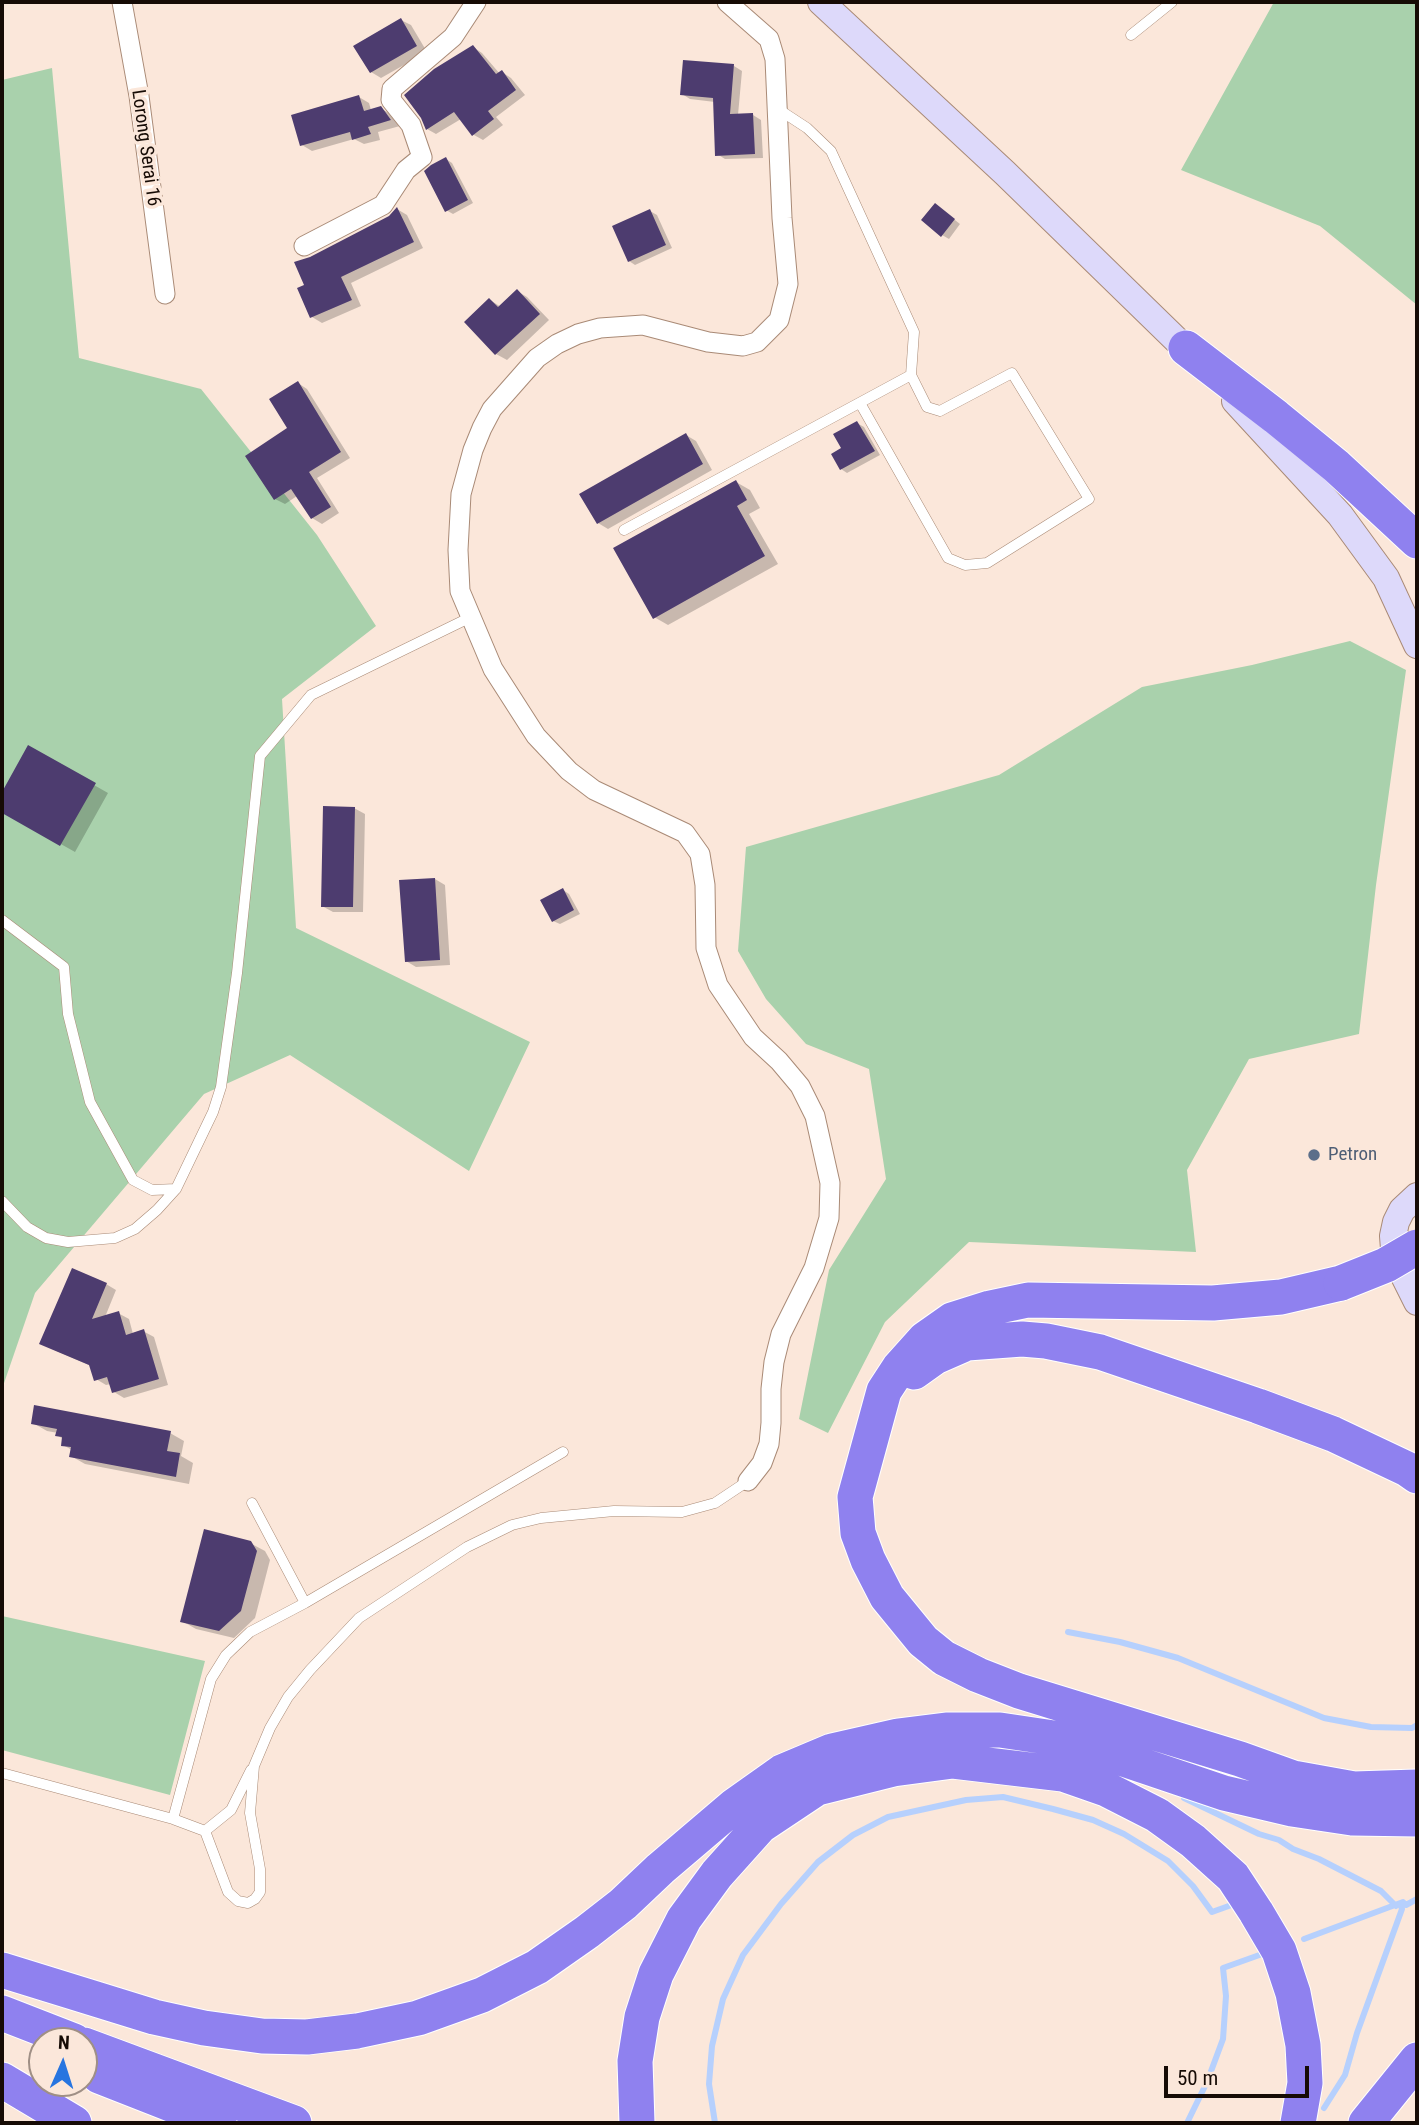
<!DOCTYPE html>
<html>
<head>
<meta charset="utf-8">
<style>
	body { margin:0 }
	#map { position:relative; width:1419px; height:2125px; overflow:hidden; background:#fbe7da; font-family:"Roboto Condensed",sans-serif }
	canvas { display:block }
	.frame { position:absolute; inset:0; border:4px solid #160b05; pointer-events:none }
	.north { position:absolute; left:28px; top:2027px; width:70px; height:70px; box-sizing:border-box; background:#fbe7da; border:2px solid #9f8f85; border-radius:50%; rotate:3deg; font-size:19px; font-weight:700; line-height:28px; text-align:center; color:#160b05 }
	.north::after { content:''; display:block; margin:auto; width:24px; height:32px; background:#2775e0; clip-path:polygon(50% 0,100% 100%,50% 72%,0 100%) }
	.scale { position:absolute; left:1164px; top:2066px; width:145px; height:32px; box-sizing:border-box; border:4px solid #160b05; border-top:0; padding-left:9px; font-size:21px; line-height:24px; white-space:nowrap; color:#160b05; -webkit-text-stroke:5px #fbe7da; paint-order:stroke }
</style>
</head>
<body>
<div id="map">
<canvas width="1419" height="2125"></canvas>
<div class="frame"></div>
<div class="north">N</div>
<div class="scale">50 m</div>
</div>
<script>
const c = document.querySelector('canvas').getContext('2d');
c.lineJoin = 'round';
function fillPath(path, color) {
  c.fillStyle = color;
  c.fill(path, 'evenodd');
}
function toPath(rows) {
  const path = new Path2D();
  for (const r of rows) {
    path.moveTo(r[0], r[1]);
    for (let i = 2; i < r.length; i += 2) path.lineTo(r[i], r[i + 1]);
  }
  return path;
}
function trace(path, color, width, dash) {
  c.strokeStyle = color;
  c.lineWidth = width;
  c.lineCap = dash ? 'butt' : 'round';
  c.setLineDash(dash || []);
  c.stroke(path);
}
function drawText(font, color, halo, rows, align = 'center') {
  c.font = font + ' "Roboto Condensed",sans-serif';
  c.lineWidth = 7;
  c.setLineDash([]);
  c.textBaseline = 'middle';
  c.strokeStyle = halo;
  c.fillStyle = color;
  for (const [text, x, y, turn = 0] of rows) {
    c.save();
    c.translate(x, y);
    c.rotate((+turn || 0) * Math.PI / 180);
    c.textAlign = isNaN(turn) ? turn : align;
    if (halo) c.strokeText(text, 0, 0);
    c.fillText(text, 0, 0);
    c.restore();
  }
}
const green = toPath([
	[1274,2,1417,2,1417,305,1320,226,1181,170],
	[52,68,79,358,201,389,317,535,376,626,282,699,296,928,530,1042,469,1171,290,1055,204,1094,35,1293,2,1389,2,80],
	[1350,641,1406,670,1376,885,1359,1034,1249,1059,1187,1170,1196,1252,969,1242,885,1322,828,1433,799,1419,829,1270,886,1179,869,1069,806,1044,766,999,738,951,746,847,999,775,1142,687,1252,665],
	[2,1616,205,1661,170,1795,2,1750]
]);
const shadow = toPath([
	[401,20,411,25,427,52,381,78,371,72],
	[473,47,482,53,500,74,502,72,511,78,525,95,496,117,503,125,483,140,474,135,461,119,436,134,427,129],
	[734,66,742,71,738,115,753,115,761,120,763,158,725,159,717,154,715,102,690,99,682,94],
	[359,97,369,103,371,110,380,108,391,114,400,126,378,132,380,140,364,144,354,139,312,151,302,145],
	[446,159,452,163,473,203,453,214,446,210],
	[397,209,407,215,423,248,351,283,361,306,322,323,312,317,306,286,310,258,390,217],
	[941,209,960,224,949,239,942,235],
	[650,211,657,215,672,248,635,265,629,261],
	[517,291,527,297,549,320,507,360,496,354,466,322,490,300,501,307],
	[298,383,307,389,350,458,317,478,339,513,322,524,312,518,297,496,285,504,275,499],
	[857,423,864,427,880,455,847,473,841,469,844,449],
	[686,435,696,441,712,470,608,529,598,523],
	[736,482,750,490,760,508,749,514,778,564,668,625,654,617],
	[29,748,108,793,75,852,2,811,2,796],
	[354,808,365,814,363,912,333,912,322,906],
	[435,879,445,885,450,965,416,967,406,961],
	[563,890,569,894,580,914,560,924,553,921],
	[106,1284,116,1290,105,1317,118,1313,129,1319,133,1334,143,1331,154,1337,168,1385,124,1398,114,1392,111,1384,106,1385,96,1379,91,1366,52,1349],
	[33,1423,170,1433,184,1441,181,1456,193,1463,189,1484,85,1464,71,1456,72,1450,63,1445,63,1439,57,1435,58,1433,47,1431],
	[250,1543,265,1551,270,1560,255,1618,234,1638,196,1629,182,1621]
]);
const stream = toPath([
	[1068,1632,1120,1642,1178,1658,1324,1718,1371,1727,1412,1728,1417,1725],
	[1184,1798,1259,1834,1279,1840,1293,1849,1319,1859,1381,1891,1396,1906],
	[1304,1939,1403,1902,1406,1905,1417,1899],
	[1324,2108,1345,2075,1357,2033,1402,1909,1400,1903],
	[715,2123,709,2084,712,2046,723,1999,743,1955,781,1904,818,1862,853,1835,888,1817,966,1800,1003,1797,1053,1809,1093,1820,1124,1834,1168,1861,1193,1886,1212,1912,1237,1903],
	[1187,2123,1207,2082,1223,2039,1226,1996,1223,1968,1265,1953]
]);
const building = toPath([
	[401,18,417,46,370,73,353,46],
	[473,45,496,74,502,70,516,90,488,111,494,119,472,136,454,112,426,130,421,118,404,95,434,69],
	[683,60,734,64,730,114,753,113,755,154,715,156,713,98,680,95],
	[359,95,364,111,381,106,391,120,368,127,371,134,352,140,350,132,300,146,291,115],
	[446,157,468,200,445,212,424,171,431,165],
	[935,203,955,219,941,237,921,220],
	[397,207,414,242,341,277,352,300,310,318,297,288,304,285,294,262,310,257,389,216],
	[650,209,666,245,628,262,612,226],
	[517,289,540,314,495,355,464,322,489,298,498,307],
	[298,381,341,452,309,472,331,507,311,519,291,489,274,500,245,456,287,428,269,399],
	[857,421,875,451,840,470,831,454,841,448,833,434],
	[686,433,703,464,597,524,579,494],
	[736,480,747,500,737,506,765,556,653,619,613,548],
	[28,745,96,783,60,846,2,813,2,792],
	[323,806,355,807,353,907,321,907],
	[435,878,440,960,405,962,399,880],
	[563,888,574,910,552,922,540,900],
	[72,1268,107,1283,92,1319,119,1311,126,1335,144,1329,159,1379,112,1393,107,1377,94,1381,89,1365,39,1344],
	[34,1405,171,1431,167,1451,180,1453,176,1477,69,1457,71,1447,61,1446,62,1437,55,1436,57,1429,31,1424],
	[204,1529,251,1541,257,1551,241,1611,219,1631,180,1622]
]);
const service = toPath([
	[1131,35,1172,2],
	[860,403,948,558,965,565,987,563,1089,499,1012,373,940,411,927,407,911,375],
	[624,530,911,375,914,332,831,151,807,128,778,109],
	[2,920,64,967,68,1014,90,1102,133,1180,152,1190,176,1189],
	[2,1201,27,1227,46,1238,68,1242,115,1238,135,1229,157,1210,176,1189,213,1112,221,1087,237,973,260,756,311,695,471,617],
	[305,1603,563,1452],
	[2,1773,173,1819,205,1831,231,1810,251,1770],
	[173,1819,211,1679,226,1655,250,1632,305,1603,252,1503],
	[205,1831,228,1892,238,1901,248,1903,255,1899,260,1892,260,1869,250,1813,254,1766,270,1728,288,1697,310,1670,359,1618,467,1547,512,1525,541,1518,614,1511,682,1512,715,1503,748,1481]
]);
const minor = toPath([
	[122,2,139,96,165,294],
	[727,2,769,39,775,59,782,218,788,284,779,320,757,342,743,346,708,342,643,325,600,328,578,334,557,344,537,358,492,409,482,428,473,450,461,494,458,550,460,591,493,669,536,736,569,771,594,790,685,833,700,854,705,885,706,948,718,985,753,1037,779,1061,800,1086,815,1116,830,1183,829,1218,814,1268,781,1334,774,1362,771,1389,771,1423,769,1444,762,1463,748,1481],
	[304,246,383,205,406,170,422,157,411,125,391,100,392,89,453,37,476,2]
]);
const secondary = toPath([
	[821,2,1005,173,1197,360],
	[1235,401,1340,515,1386,578,1417,645],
	[1417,1196,1402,1210,1396,1222,1393,1236,1394,1249,1402,1272,1417,1302]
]);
const motorway = toPath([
	[1186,348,1276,417,1336,466,1417,541],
	[1341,1283,1281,1297,1213,1303,1028,1300,990,1308,952,1320,925,1339,899,1368,884,1391,855,1497,858,1533,868,1560,887,1597,923,1641,944,1658,978,1675,1019,1691,1240,1759,1293,1778,1354,1789,1417,1787],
	[914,1372,935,1357,967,1343,1022,1339,1046,1341,1100,1352,1258,1406,1333,1434,1407,1469,1417,1476],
	[2,1970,154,2017,204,2028,262,2036,307,2037,357,2031,418,2018,482,1995,537,1967,587,1932,623,1904,660,1869,734,1806,782,1772,832,1751,898,1736,946,1730,1000,1730,1067,1740,1224,1793,1292,1809,1352,1818,1417,1819],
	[2,2013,74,2041],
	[84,2045,294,2123],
	[99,2076,219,2123],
	[2,2080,74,2123],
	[637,2123,635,2061,642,2017,656,1974,684,1919,717,1874,760,1826,817,1788,893,1769,953,1761,1063,1774,1106,1789,1157,1815,1193,1841,1233,1877,1256,1912,1279,1951,1293,1993,1303,2045,1305,2083,1298,2123],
	[1366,2123,1417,2060]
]);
const motorwayBridge = toPath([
	[1341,1283,1386,1265,1417,1247]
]);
const markers = [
	[1314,1155,7,"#5c6f8a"]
];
const streetNames = [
	["Lorong Serai 16",145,148,82]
];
const serviceNames = [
	["Petron",1328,1155]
];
fillPath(green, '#a9d1ac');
fillPath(shadow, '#0003');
trace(stream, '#b6d0fd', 6);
fillPath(building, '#4d3c6f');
trace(service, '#a98a76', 11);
trace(minor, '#a98a76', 21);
trace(secondary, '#a98a76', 28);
trace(motorway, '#fff', 37);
trace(service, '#fff', 10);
trace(minor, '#fff', 19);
trace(secondary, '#ddd9fa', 26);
trace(motorway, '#8f81ef', 35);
trace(motorwayBridge, '#fff', 37, []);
trace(motorwayBridge, '#8f81ef', 35);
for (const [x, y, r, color] of markers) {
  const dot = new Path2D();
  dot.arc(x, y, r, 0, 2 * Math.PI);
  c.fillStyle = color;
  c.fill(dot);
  trace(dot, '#fbe7da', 2.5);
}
drawText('19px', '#160b05', '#fbe7da', streetNames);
drawText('19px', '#4e5e75', '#fbe7da', serviceNames, 'left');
</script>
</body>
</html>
